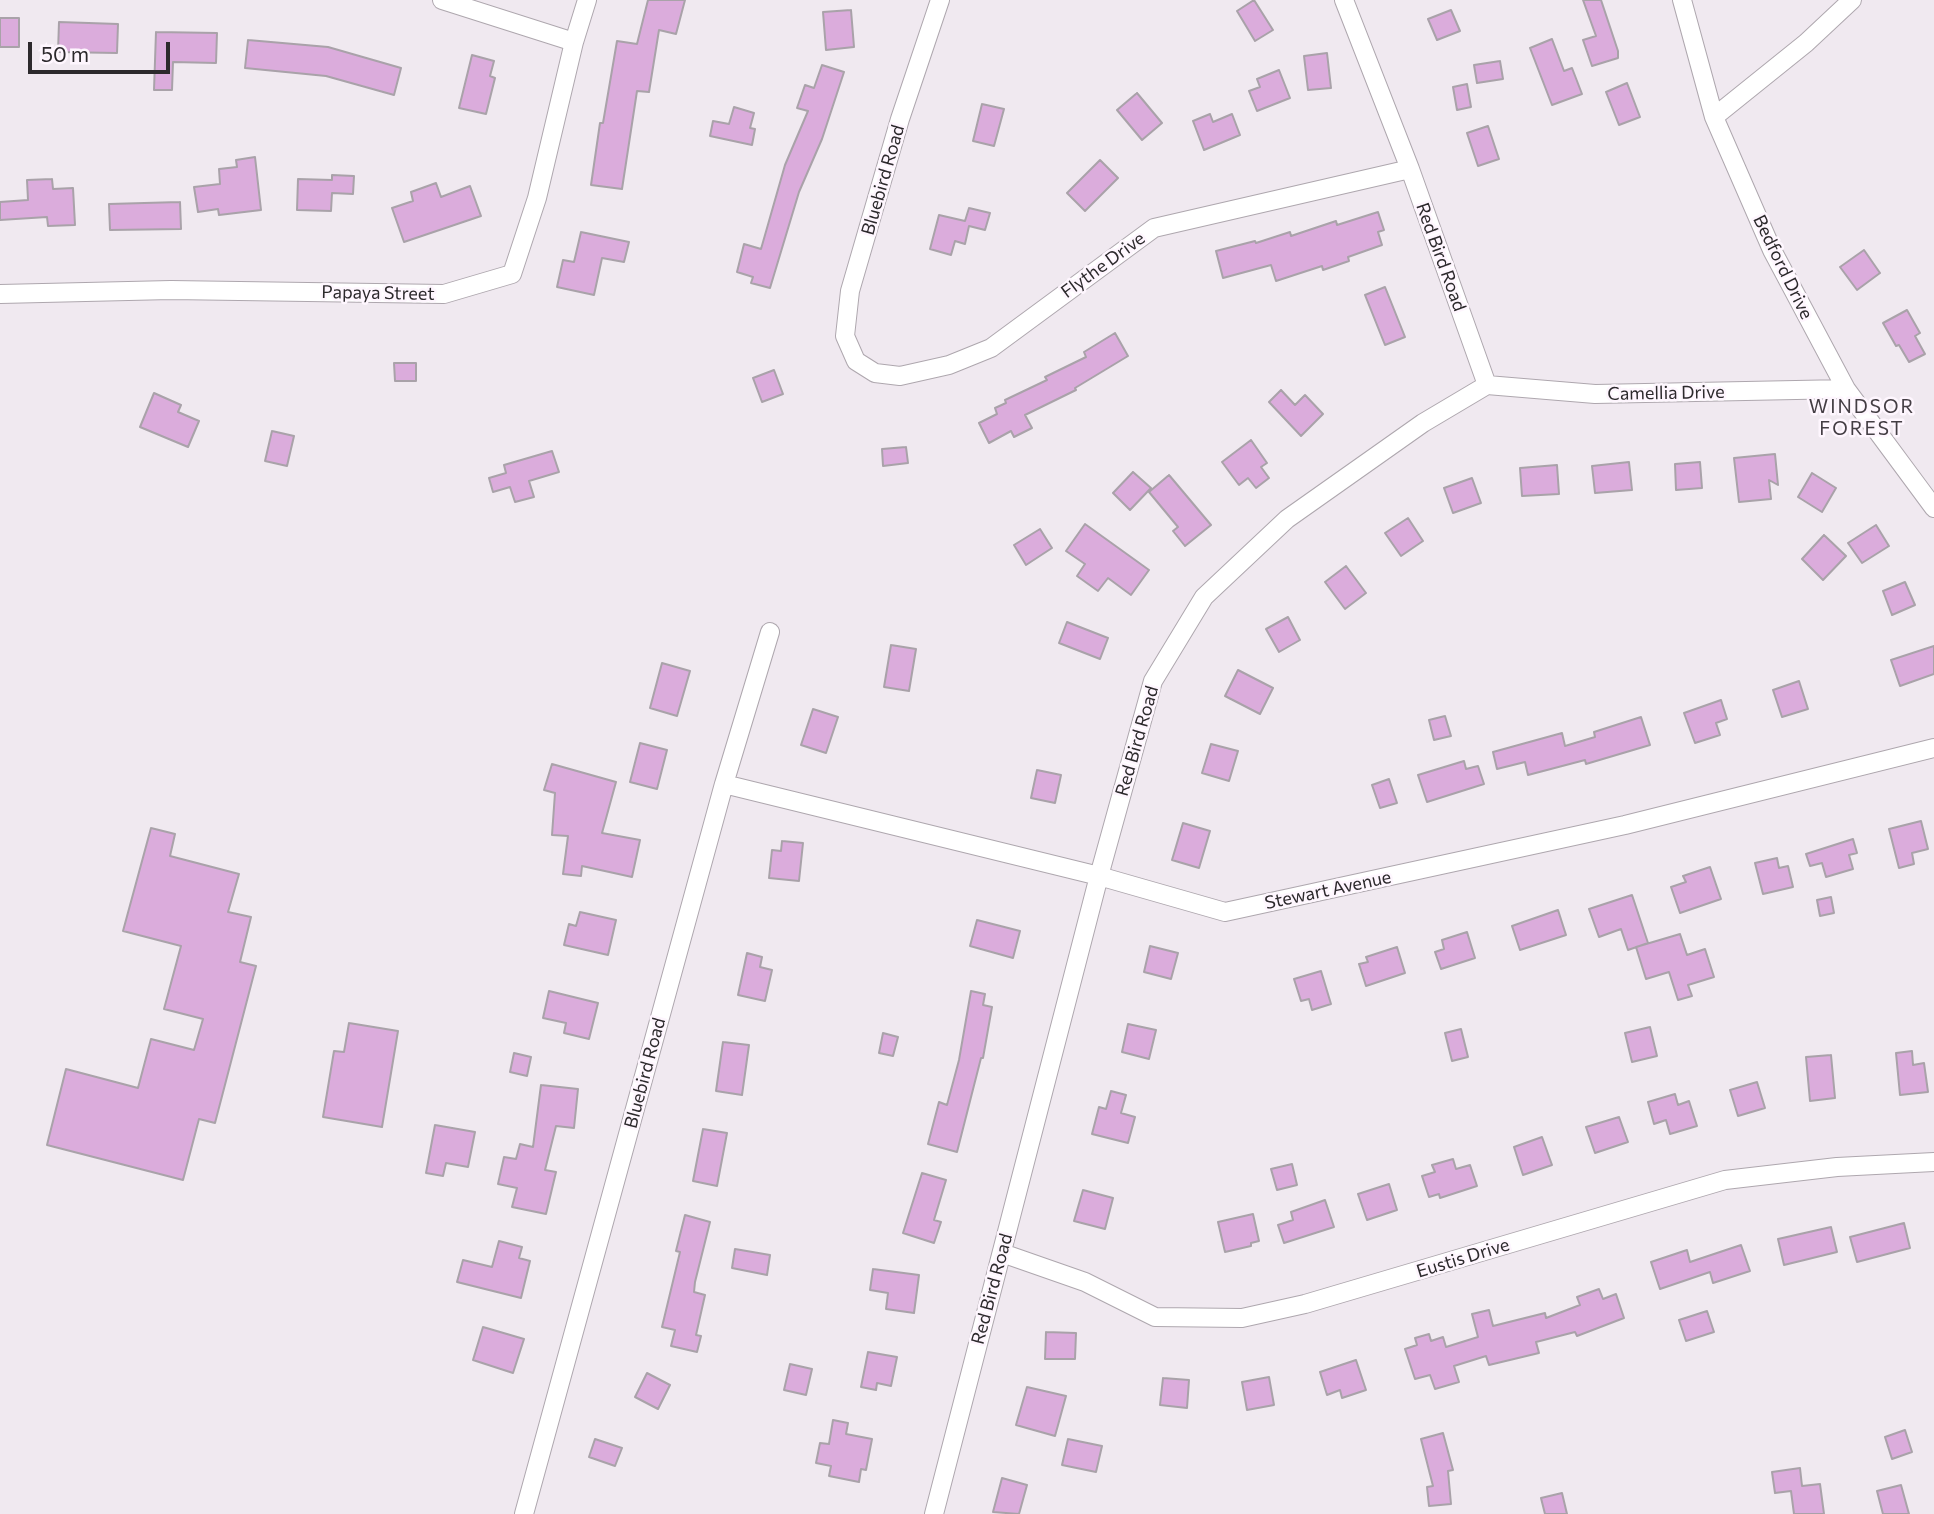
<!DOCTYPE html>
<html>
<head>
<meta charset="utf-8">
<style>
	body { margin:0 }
	#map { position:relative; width:1934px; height:1514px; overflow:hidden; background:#f0e9f0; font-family:Commissioner,sans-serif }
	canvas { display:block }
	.scale { position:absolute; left:28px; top:42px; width:142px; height:32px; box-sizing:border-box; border:4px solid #2c292c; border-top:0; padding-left:9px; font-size:21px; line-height:24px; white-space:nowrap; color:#2c292c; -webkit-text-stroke:5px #fef6fe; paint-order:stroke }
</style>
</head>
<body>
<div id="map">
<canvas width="1934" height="1514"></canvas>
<div class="scale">50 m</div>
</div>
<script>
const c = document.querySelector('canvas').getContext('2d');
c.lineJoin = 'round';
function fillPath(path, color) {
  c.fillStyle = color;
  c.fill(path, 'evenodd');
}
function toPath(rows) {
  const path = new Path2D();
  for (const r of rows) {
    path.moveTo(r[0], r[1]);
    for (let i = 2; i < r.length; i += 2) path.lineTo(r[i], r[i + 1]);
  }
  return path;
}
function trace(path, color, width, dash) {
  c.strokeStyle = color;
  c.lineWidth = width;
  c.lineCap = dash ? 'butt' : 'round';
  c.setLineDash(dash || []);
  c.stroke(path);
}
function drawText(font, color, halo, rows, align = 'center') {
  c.font = font + ' Commissioner,sans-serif';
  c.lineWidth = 5;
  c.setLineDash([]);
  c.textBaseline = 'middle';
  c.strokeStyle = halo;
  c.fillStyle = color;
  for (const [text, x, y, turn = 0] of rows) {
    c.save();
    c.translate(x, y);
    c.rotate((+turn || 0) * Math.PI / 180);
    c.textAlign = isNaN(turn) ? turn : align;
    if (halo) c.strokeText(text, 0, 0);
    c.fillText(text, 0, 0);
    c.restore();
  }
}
const building = toPath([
	[648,0,685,0,676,34,659,30,649,92,637,91,622,189,591,185,600,123,603,123,617,41,637,44,648,0],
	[1254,0,1273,30,1255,41,1237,11,1254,0],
	[1583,0,1601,0,1618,51,1618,58,1592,66,1583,40,1596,36,1583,0],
	[851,10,854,47,826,50,823,12,851,10],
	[1451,10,1460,31,1437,40,1428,19,1451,10],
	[0,18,19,18,19,47,0,47,0,18],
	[59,22,118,24,117,53,58,52,59,22],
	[156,32,217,33,216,63,173,62,172,90,154,90,156,32],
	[1552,39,1564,71,1572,68,1582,94,1552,105,1530,48,1552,39],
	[248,40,328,47,401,68,394,95,326,76,245,68,248,40],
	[1327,53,1331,88,1308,90,1304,56,1327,53],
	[472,55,494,61,490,76,495,78,486,114,459,108,472,55],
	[1500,61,1503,79,1477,83,1474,65,1500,61],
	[822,65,844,72,822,139,799,192,770,288,751,283,753,277,737,272,744,244,761,249,785,165,808,111,797,108,805,85,814,88,822,65],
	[1279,70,1290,98,1257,111,1249,91,1260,87,1257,79,1279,70],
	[1627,83,1640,117,1619,125,1606,92,1627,83],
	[1467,84,1471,107,1457,110,1453,87,1467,84],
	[1137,93,1162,123,1142,140,1117,110,1137,93],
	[982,104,1004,109,994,146,973,141,982,104],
	[734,107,754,113,750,128,755,129,752,145,710,136,713,121,729,124,734,107],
	[1210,114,1213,122,1232,114,1240,135,1204,150,1193,121,1210,114],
	[1488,126,1499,159,1478,166,1467,133,1488,126],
	[255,157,261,210,219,215,218,209,198,212,194,187,220,184,219,169,237,167,236,160,255,157],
	[1100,160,1118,178,1085,211,1067,193,1100,160],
	[332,175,354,176,353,194,332,193,331,211,297,210,298,179,332,180,332,175],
	[52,179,53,189,73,188,75,225,48,226,47,217,0,220,0,202,28,200,27,180,52,179],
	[436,183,441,197,470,186,481,216,404,242,392,208,413,201,411,192,436,183],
	[180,202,181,229,110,230,109,204,180,202],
	[969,208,990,213,985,230,969,226,965,244,955,241,951,255,930,249,939,215,965,221,969,208],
	[1378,212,1384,230,1378,232,1382,245,1348,257,1349,261,1323,270,1322,266,1276,281,1271,265,1223,278,1216,251,1255,241,1256,243,1290,232,1291,236,1336,221,1337,225,1378,212],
	[581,232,629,242,624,262,602,258,594,295,557,287,563,260,574,262,581,232],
	[1864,250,1880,273,1857,290,1840,267,1864,250],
	[1385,287,1405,337,1385,345,1365,295,1385,287],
	[1907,310,1920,333,1915,336,1925,354,1909,362,1899,345,1896,346,1883,323,1907,310],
	[1115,333,1128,356,1075,388,1076,390,1025,415,1032,428,1014,437,1011,431,989,443,979,423,997,414,995,408,1006,403,1005,400,1047,380,1045,377,1086,357,1084,352,1115,333],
	[394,363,416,363,416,381,395,381,394,363],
	[774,370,783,394,762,402,753,378,774,370],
	[1281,390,1295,405,1305,395,1323,414,1301,436,1269,402,1281,390],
	[154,393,181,405,178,412,199,421,188,447,140,427,154,393],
	[272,431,294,436,287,466,265,461,272,431],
	[1251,440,1267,463,1261,467,1269,478,1256,488,1248,478,1239,485,1222,462,1251,440],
	[906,447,908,463,883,466,882,449,906,447],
	[552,451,559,472,529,481,534,497,515,502,510,487,493,492,489,478,506,473,504,465,552,451],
	[1775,454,1778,485,1769,480,1771,499,1739,502,1734,458,1775,454],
	[1629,462,1632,490,1595,493,1592,466,1629,462],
	[1700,462,1702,488,1676,490,1675,464,1700,462],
	[1557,465,1559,494,1522,496,1520,468,1557,465],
	[1133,472,1151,488,1130,510,1113,493,1133,472],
	[1812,473,1836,488,1822,512,1798,497,1812,473],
	[1169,475,1211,525,1185,546,1173,531,1178,527,1149,492,1169,475],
	[1472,478,1481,503,1453,513,1444,488,1472,478],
	[1408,518,1423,541,1401,556,1385,533,1408,518],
	[1085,524,1149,570,1131,595,1108,578,1098,591,1077,576,1085,564,1066,551,1085,524],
	[1876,525,1889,546,1862,563,1848,543,1876,525],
	[1040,529,1052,548,1026,565,1014,545,1040,529],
	[1824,535,1846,556,1823,580,1802,559,1824,535],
	[1346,566,1366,593,1345,609,1325,582,1346,566],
	[1905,582,1915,605,1892,615,1883,591,1905,582],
	[1288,617,1300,640,1279,652,1266,629,1288,617],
	[1067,622,1108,638,1100,659,1059,643,1067,622],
	[891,645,916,649,909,691,884,687,891,645],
	[1934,646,1934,674,1900,686,1891,660,1934,646],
	[662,663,690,671,677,716,650,708,662,663],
	[1238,670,1273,688,1260,714,1225,696,1238,670],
	[1799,681,1808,709,1782,717,1773,690,1799,681],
	[1721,700,1727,719,1716,723,1720,735,1695,743,1684,713,1721,700],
	[813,709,838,717,826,753,801,745,813,709],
	[1445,716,1451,736,1434,740,1429,720,1445,716],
	[1641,717,1650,745,1586,764,1585,760,1528,775,1525,762,1497,769,1493,752,1562,733,1565,746,1595,737,1594,732,1641,717],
	[640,743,667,750,657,789,630,782,640,743],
	[1211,744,1238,751,1229,781,1202,773,1211,744],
	[1464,761,1466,769,1478,766,1484,784,1427,802,1418,775,1464,761],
	[552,764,616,782,602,833,640,840,632,877,582,866,581,876,563,874,568,836,552,835,555,793,544,790,552,764],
	[1037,770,1061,775,1055,803,1031,798,1037,770],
	[1389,779,1397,803,1380,808,1372,785,1389,779],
	[1921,821,1928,849,1912,853,1914,864,1899,868,1889,829,1921,821],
	[1183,823,1210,831,1199,868,1172,860,1183,823],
	[151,828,175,834,170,856,239,874,228,912,251,917,240,962,256,966,215,1123,199,1119,183,1180,47,1145,66,1069,138,1088,151,1039,194,1050,203,1019,164,1009,181,946,123,931,151,828],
	[1853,839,1857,853,1849,855,1853,869,1826,877,1822,863,1810,866,1806,854,1853,839],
	[782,841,803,843,799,881,769,878,772,850,781,851,782,841],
	[1777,858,1779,868,1788,866,1793,887,1763,894,1755,863,1777,858],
	[1710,867,1721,899,1680,913,1671,887,1686,882,1683,876,1710,867],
	[1632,895,1648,943,1628,950,1621,929,1599,937,1589,909,1632,895],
	[1831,897,1834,913,1820,916,1817,900,1831,897],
	[1558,910,1566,935,1520,950,1512,926,1558,910],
	[580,912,616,920,608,955,564,945,569,924,576,926,580,912],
	[977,920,1020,931,1013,958,970,946,977,920],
	[1467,932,1475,958,1441,969,1435,952,1444,949,1442,940,1467,932],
	[1680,934,1687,955,1705,949,1714,977,1688,985,1692,996,1678,1000,1669,972,1646,979,1636,947,1680,934],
	[1150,946,1178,953,1171,979,1144,972,1150,946],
	[1397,947,1405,973,1366,986,1359,964,1368,962,1366,957,1397,947],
	[747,953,762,957,760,967,772,970,765,1001,738,995,747,953],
	[1321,971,1331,1004,1312,1010,1309,999,1301,1001,1294,979,1321,971],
	[549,991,598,1003,589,1039,564,1033,566,1023,543,1018,549,991],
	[971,991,985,994,983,1005,992,1007,983,1058,981,1058,957,1152,928,1144,939,1102,947,1105,959,1060,971,991],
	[349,1023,398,1031,382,1127,323,1117,334,1051,344,1052,349,1023],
	[1128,1024,1156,1030,1149,1059,1122,1052,1128,1024],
	[1650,1027,1657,1056,1632,1062,1625,1033,1650,1027],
	[1461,1029,1468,1057,1452,1061,1445,1033,1461,1029],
	[883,1033,898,1037,893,1056,879,1053,883,1033],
	[723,1042,749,1045,742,1095,716,1091,723,1042],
	[1912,1051,1913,1065,1924,1063,1928,1092,1900,1095,1896,1053,1912,1051],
	[514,1053,531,1057,527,1076,510,1072,514,1053],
	[1831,1055,1835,1098,1810,1101,1806,1057,1831,1055],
	[1757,1082,1765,1108,1738,1116,1730,1090,1757,1082],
	[541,1085,578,1089,574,1128,556,1126,545,1170,556,1172,546,1214,512,1207,517,1188,498,1184,504,1157,516,1159,520,1144,533,1147,541,1085],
	[1111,1091,1126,1095,1121,1113,1135,1117,1128,1143,1092,1134,1099,1107,1106,1109,1111,1091],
	[1675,1094,1678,1105,1689,1101,1697,1126,1670,1134,1666,1120,1654,1124,1648,1102,1675,1094],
	[1619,1117,1628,1142,1595,1153,1586,1127,1619,1117],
	[435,1125,475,1132,468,1167,446,1163,443,1176,426,1173,435,1125],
	[703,1129,727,1133,717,1186,693,1181,703,1129],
	[1542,1137,1552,1165,1523,1175,1514,1147,1542,1137],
	[1453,1159,1456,1169,1470,1165,1477,1186,1440,1198,1439,1194,1429,1197,1422,1176,1435,1172,1432,1165,1453,1159],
	[1292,1164,1297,1185,1277,1190,1271,1169,1292,1164],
	[922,1173,946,1180,934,1220,941,1222,934,1243,903,1233,922,1173],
	[1389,1184,1397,1210,1367,1220,1358,1194,1389,1184],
	[1083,1190,1113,1198,1105,1229,1074,1221,1083,1190],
	[1325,1200,1334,1227,1284,1243,1278,1225,1293,1220,1291,1212,1325,1200],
	[1253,1214,1259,1241,1251,1243,1251,1246,1225,1252,1218,1222,1253,1214],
	[685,1215,710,1222,695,1282,694,1292,705,1295,696,1335,701,1336,697,1352,671,1346,675,1330,662,1327,680,1252,676,1251,685,1215],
	[1904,1223,1910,1248,1857,1262,1850,1237,1904,1223],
	[1831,1227,1837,1252,1784,1265,1778,1239,1831,1227],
	[499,1241,522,1247,519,1258,530,1261,521,1298,457,1282,463,1260,492,1267,499,1241],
	[1741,1245,1750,1271,1713,1283,1710,1272,1660,1289,1651,1262,1687,1250,1690,1262,1741,1245],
	[735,1249,770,1255,767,1275,732,1268,735,1249],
	[873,1269,919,1275,914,1313,886,1309,888,1293,870,1290,873,1269],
	[1599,1289,1603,1299,1616,1294,1624,1318,1577,1336,1575,1332,1536,1342,1539,1353,1489,1365,1486,1356,1454,1366,1459,1382,1435,1389,1430,1375,1415,1379,1405,1349,1417,1345,1415,1338,1429,1334,1431,1341,1443,1337,1446,1347,1478,1337,1472,1314,1489,1310,1493,1326,1545,1313,1546,1318,1580,1305,1577,1297,1599,1289],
	[1707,1311,1714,1332,1686,1341,1679,1320,1707,1311],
	[483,1327,524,1339,513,1373,473,1360,483,1327],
	[1046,1332,1076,1333,1075,1359,1045,1359,1046,1332],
	[868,1352,897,1357,891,1386,877,1383,876,1390,861,1387,868,1352],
	[1356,1360,1366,1390,1342,1398,1340,1390,1327,1395,1320,1372,1356,1360],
	[790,1364,812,1369,806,1395,784,1390,790,1364],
	[647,1373,670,1385,658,1409,635,1397,647,1373],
	[1269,1377,1274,1405,1247,1410,1242,1382,1269,1377],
	[1163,1378,1189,1380,1187,1408,1160,1405,1163,1378],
	[1027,1387,1066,1396,1055,1436,1016,1425,1027,1387],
	[833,1420,848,1423,846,1434,872,1439,866,1470,861,1469,859,1482,829,1476,831,1466,816,1463,820,1443,829,1444,833,1420],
	[1905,1430,1912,1452,1892,1459,1885,1437,1905,1430],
	[1443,1433,1453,1470,1448,1471,1451,1504,1429,1506,1427,1487,1433,1486,1421,1439,1443,1433],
	[595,1439,622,1448,615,1466,589,1457,595,1439],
	[1068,1439,1102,1446,1096,1472,1062,1465,1068,1439],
	[1800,1468,1802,1486,1820,1484,1824,1514,1794,1514,1791,1491,1775,1493,1772,1472,1800,1468],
	[1002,1478,1027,1485,1019,1514,993,1512,1002,1478],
	[1901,1485,1909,1514,1883,1514,1877,1491,1901,1485],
	[1562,1493,1567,1514,1545,1514,1541,1498,1562,1493]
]);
const street = toPath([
	[442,0,574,42],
	[940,0,900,119,850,291,845,336,856,361,875,373,900,376,949,365,991,348,1154,228,1410,169],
	[1344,0,1410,169,1487,385],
	[1682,0,1714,117,1772,250,1846,389,1934,508],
	[1714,117,1806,43,1852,0],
	[0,294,171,290,444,294,512,274,537,198,574,42,587,0],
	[1487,385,1595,394,1846,389],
	[724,784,1099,876,1225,912,1625,825,1934,748],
	[1002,1253,1085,1282,1155,1317,1242,1318,1305,1304,1725,1180,1837,1167,1934,1162],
	[524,1514,724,784,770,632],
	[934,1514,1099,876,1153,681,1204,597,1287,519,1423,423,1487,385]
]);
const streetNames = [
	["Bluebird Road",883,180,-74],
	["Red Bird Road",1441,257,70],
	["Flythe Drive",1103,265,-36],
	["Bedford Drive",1783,267,64],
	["Papaya Street",378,293,1],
	["Camellia Drive",1666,393,-1],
	["Red Bird Road",1137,741,-74],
	["Stewart Avenue",1328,890,-12],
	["Bluebird Road",645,1073,-75],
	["Eustis Drive",1463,1258,-17],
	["Red Bird Road",992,1289,-75]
];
const neighbourhoodNames = [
	["WINDSOR",1862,407],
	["FOREST",1862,429]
];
fillPath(building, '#dbacdc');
trace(building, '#a9a2a9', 2);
trace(street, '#aea7ae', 20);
trace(street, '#fff', 18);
drawText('18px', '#2c292c', '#fef6fe', streetNames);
c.letterSpacing = '2px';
drawText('19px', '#443e44', '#fef6fe', neighbourhoodNames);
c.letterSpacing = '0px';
</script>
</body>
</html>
